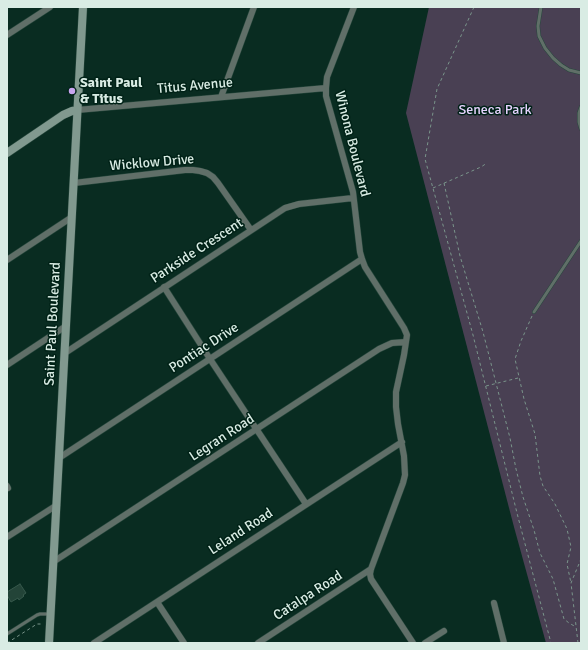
<!DOCTYPE html>
<html>
<head>
<meta charset="utf-8">
<style>
	body { margin:0 }
	#map { position:relative; width:588px; height:650px; overflow:hidden; background:#092c21; font-family:Signika,sans-serif }
	canvas { display:block }
	.frame { position:absolute; inset:0; border:8px solid #d9ece4; pointer-events:none }
</style>
</head>
<body>
<div id="map">
<canvas width="588" height="650"></canvas>
<div class="frame"></div>
</div>
<script>
const c = document.querySelector('canvas').getContext('2d');
c.lineJoin = 'round';
function fillPath(path, color) {
  c.fillStyle = color;
  c.fill(path, 'evenodd');
}
function toPath(rows) {
  const path = new Path2D();
  for (const r of rows) {
    path.moveTo(r[0], r[1]);
    for (let i = 2; i < r.length; i += 2) path.lineTo(r[i], r[i + 1]);
  }
  return path;
}
function trace(path, color, width, dash) {
  c.strokeStyle = color;
  c.lineWidth = width;
  c.lineCap = dash ? 'butt' : 'round';
  c.setLineDash(dash || []);
  c.stroke(path);
}
function drawText(font, color, halo, rows, align = 'center') {
  c.font = font + ' Signika,sans-serif';
  c.lineWidth = 3;
  c.setLineDash([]);
  c.textBaseline = 'middle';
  c.strokeStyle = halo;
  c.fillStyle = color;
  for (const [text, x, y, turn = 0] of rows) {
    c.save();
    c.translate(x, y);
    c.rotate((+turn || 0) * Math.PI / 180);
    c.textAlign = isNaN(turn) ? turn : align;
    if (halo) c.strokeText(text, 0, 0);
    c.fillText(text, 0, 0);
    c.restore();
  }
}
const green = toPath([
	[429,7,581,7,581,643,546,643,514,527,406,113]
]);
const building = toPath([
	[20,584,26,593,23,595,24,596,19,600,18,598,11,602,7,595,7,592,20,584]
]);
const path = toPath([
	[474,7,437,89,425,159,473,335,518,517,551,643],
	[444,183,460,256,483,332,510,438,516,469,523,497,534,530,540,553,553,579,564,619,569,623,576,627],
	[433,188,481,167,487,163],
	[532,316,521,341,515,359,524,399,535,434,540,476,543,486,555,504,567,529,571,547,567,564,571,583],
	[486,386,518,378],
	[7,643,37,624,43,624],
	[578,643,571,583,581,559]
]);
const lane = toPath([
	[541,7,538,26,539,36,545,48,553,58,561,65,569,70,581,73],
	[581,107,579,113,579,122,581,129],
	[534,312,581,241],
	[7,634,37,615,40,614,49,614]
]);
const street = toPath([
	[354,7,327,77,326,88,326,96,353,192,360,252,362,259,365,267,404,328,407,335,404,355,396,392,396,407,398,424,404,456,405,475,403,483,371,569,370,574,371,579,413,643],
	[7,35,50,7],
	[221,97,254,7],
	[77,110,326,88],
	[74,183,185,170,193,170,200,171,207,173,213,177,218,183,251,230],
	[7,260,72,217],
	[164,287,210,359,306,504],
	[65,353,285,208,299,204,353,198],
	[7,365,66,326],
	[59,458,362,259],
	[7,486,8,488],
	[7,537,57,505],
	[53,562,379,349,392,343,406,342],
	[157,602,184,643],
	[494,603,504,643],
	[94,643,402,442],
	[258,643,371,569],
	[425,643,444,631]
]);
const secondary = toPath([
	[7,153,63,115,72,111,77,110],
	[49,643,83,7]
]);
const markers = [
	[72,91,4,"#c8a5ef"]
];
const poiNames = [
	["Saint Paul",80,83],
	["& Titus",80,99]
];
const streetNames = [
	["Titus Avenue",195,86,-5],
	["Winona Boulevard",352,144,76],
	["Wicklow Drive",152,163,-5],
	["Parkside Crescent",197,251,-33],
	["Saint Paul Boulevard",53,324,-87],
	["Pontiac Drive",204,348,-33],
	["Legran Road",222,438,-33],
	["Leland Road",241,532,-33],
	["Catalpa Road",308,596,-33]
];
const parkNames = [
	["Seneca Park",495,110]
];
fillPath(green, '#494053');
fillPath(building, '#234438');
trace(building, '#37594c', 1);
trace(lane, '#26473c', 4);
trace(street, '#26473c', 7);
trace(secondary, '#26473c', 9);
trace(path, '#7a958b', 1, [3, 3]);
trace(lane, '#606f68', 3);
trace(street, '#606f68', 6);
trace(secondary, '#81998f', 8);
for (const [x, y, r, color] of markers) {
  const dot = new Path2D();
  dot.arc(x, y, r, 0, 2 * Math.PI);
  c.fillStyle = color;
  c.fill(dot);
  trace(dot, '#002217', 1.5);
}
drawText('bold 14px', '#d9ece4', '#002217', poiNames, 'left');
drawText('14px', '#d9ece4', '#002217', streetNames);
drawText('14px', '#e6d2fe', '#002217', parkNames);
</script>
</body>
</html>
